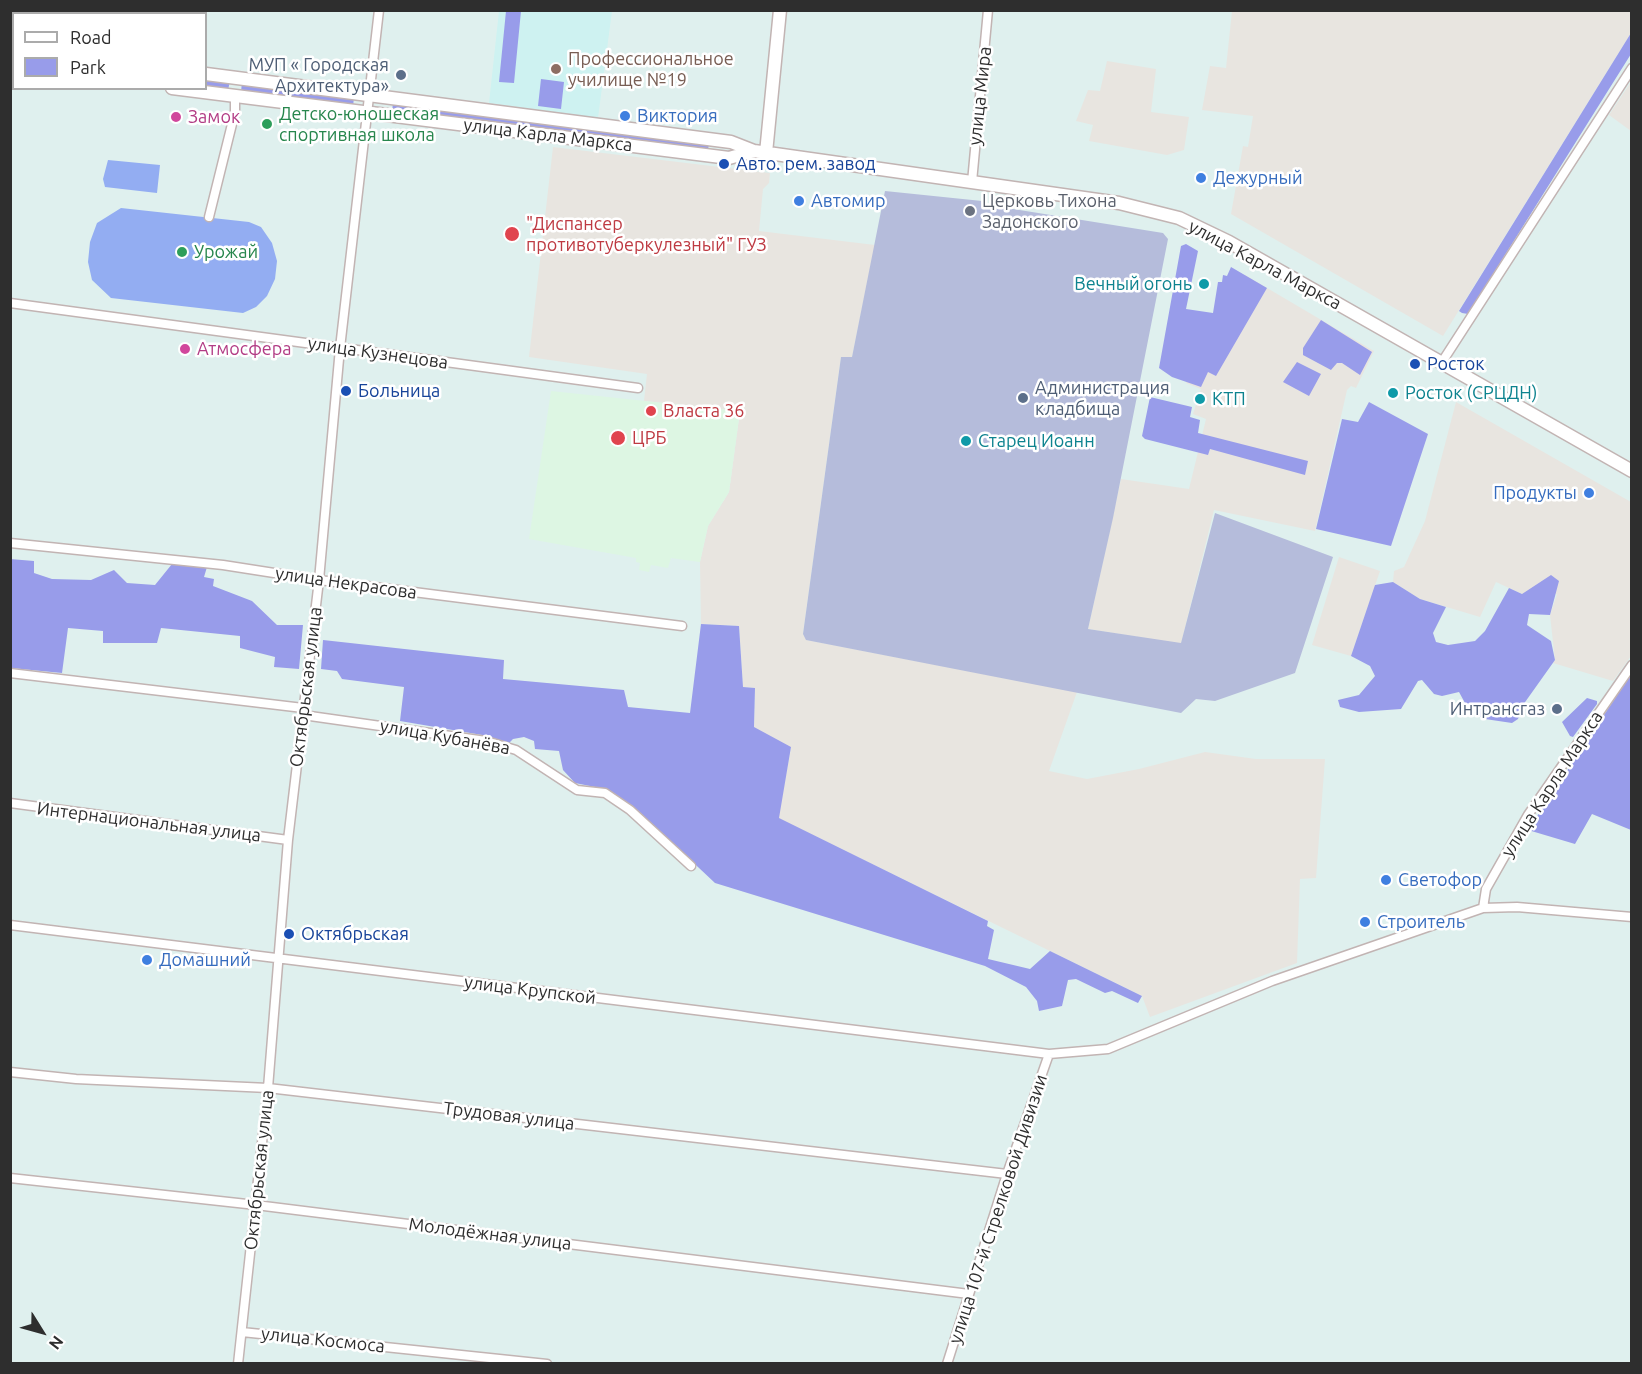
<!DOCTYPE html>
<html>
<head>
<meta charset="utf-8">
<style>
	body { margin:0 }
	#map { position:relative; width:1642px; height:1374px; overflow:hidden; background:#dff0ee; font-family:Ubuntu,sans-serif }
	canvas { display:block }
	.frame { position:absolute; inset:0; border:12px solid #2e2e2e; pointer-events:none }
	.legend { position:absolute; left:12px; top:12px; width:195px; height:78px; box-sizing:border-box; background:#fff; border:2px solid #ababab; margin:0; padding:8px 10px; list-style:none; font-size:18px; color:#2e2e2e }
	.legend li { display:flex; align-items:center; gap:12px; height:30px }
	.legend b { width:30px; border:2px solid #ababab }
	.north { position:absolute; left:12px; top:1302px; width:60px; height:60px; -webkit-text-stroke:4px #fff; paint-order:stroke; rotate:127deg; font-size:16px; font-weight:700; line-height:24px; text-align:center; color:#2e2e2e }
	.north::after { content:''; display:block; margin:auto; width:21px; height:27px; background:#2e2e2e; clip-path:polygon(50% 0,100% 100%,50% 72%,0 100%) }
</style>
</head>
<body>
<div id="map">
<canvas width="1642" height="1374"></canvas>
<div class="frame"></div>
<ul class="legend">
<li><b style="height:8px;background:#fff"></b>Road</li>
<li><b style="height:16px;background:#989cea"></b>Park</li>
</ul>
<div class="north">N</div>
</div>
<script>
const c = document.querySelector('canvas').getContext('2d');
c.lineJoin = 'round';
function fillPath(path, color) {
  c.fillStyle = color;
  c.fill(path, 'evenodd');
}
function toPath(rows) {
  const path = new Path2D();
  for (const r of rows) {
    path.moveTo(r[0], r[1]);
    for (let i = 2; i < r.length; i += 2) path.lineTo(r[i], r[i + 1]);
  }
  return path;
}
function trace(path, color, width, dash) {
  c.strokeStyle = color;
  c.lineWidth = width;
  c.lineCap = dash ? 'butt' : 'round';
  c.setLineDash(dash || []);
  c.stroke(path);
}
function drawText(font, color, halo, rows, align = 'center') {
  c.font = font + ' Ubuntu,sans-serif';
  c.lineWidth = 5;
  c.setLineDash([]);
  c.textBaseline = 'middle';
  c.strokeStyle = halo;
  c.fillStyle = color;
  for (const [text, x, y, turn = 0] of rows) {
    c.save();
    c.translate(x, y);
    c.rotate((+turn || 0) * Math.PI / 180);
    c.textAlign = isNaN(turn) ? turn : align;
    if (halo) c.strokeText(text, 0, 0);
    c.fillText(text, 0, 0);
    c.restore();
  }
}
const industrial = toPath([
	[1232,11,1631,11,1631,33,1443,336,1231,214,1243,146,1248,147,1253,116,1202,110,1210,66,1226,68],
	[1107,61,1156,69,1151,112,1189,117,1184,150,1167,155,1089,141,1093,125,1076,121,1088,90,1100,91],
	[1631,82,1631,131,1609,115],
	[553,147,770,173,769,183,763,189,759,231,875,245,852,357,841,357,803,634,807,640,1077,692,1049,771,1087,779,1139,769,1205,752,1256,759,1325,759,1316,878,1300,879,1297,963,1150,1017,1142,996,778,818,791,748,754,728,755,688,743,687,739,626,701,624,700,562,708,526,729,492,740,411,644,401,647,374,529,357],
	[1245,275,1374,351,1356,388,1351,386,1347,390,1315,531,1214,510,1181,644,1088,629,1121,479,1189,489,1206,419,1193,414,1201,389,1186,383],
	[1456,402,1631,502,1631,656,1613,681,1553,663,1555,660,1550,615,1557,594,1522,594,1496,582,1480,617,1420,599,1393,582,1394,571,1404,567,1425,521],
	[1339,557,1380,571,1351,656,1312,645]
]);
const education = toPath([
	[499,11,612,11,598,118,489,103]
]);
const medical = toPath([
	[551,391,740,411,729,492,708,526,700,562,671,558,668,568,651,565,649,572,639,570,640,563,636,562,636,558,529,539]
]);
const green = toPath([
	[10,11,207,11,206,20,206,14,14,14,13,40,11,36],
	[506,11,521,11,514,83,499,82],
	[1631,33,1631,54,1468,314,1462,313,1459,311],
	[206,78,230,81,228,90,206,88],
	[541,79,564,82,561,109,538,106],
	[242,82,354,97,353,107,241,92],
	[393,103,709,143,708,150,392,111],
	[1186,244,1198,251,1186,309,1213,313,1218,282,1222,282,1223,275,1227,276,1231,267,1267,288,1216,376,1208,372,1201,387,1172,377,1159,368,1181,246],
	[1321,320,1372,352,1360,375,1342,363,1337,363,1331,370,1303,355,1303,348],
	[1297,362,1321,374,1309,396,1283,382],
	[1150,397,1192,407,1190,417,1200,420,1198,433,1308,461,1305,475,1210,449,1208,455,1145,439,1142,436],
	[1369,402,1428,434,1391,546,1316,529,1342,419,1358,422],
	[10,559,34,561,34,573,52,579,91,580,114,570,127,583,155,585,172,564,207,567,204,577,214,579,213,586,252,601,277,625,303,625,299,669,274,667,275,657,240,648,240,636,161,628,157,643,103,643,103,631,68,628,62,673,11,668],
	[1551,575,1559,581,1550,615,1529,614,1527,625,1551,641,1555,660,1523,705,1518,719,1512,723,1485,719,1479,716,1476,706,1465,703,1459,692,1442,696,1434,694,1422,680,1418,681,1401,709,1359,712,1340,707,1338,700,1359,695,1375,676,1370,666,1351,656,1375,585,1393,582,1420,599,1446,607,1433,633,1436,642,1448,645,1475,641,1485,631,1509,588,1522,594],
	[701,624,739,626,743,687,755,688,754,727,791,747,779,818,988,921,987,926,994,930,988,959,1030,969,1050,951,1142,996,1138,1003,1112,991,1105,993,1076,979,1068,980,1062,1006,1039,1011,1037,1001,1026,987,985,966,715,883,633,806,605,789,575,783,563,770,559,751,535,749,534,741,524,737,513,739,508,744,488,736,400,721,404,687,342,679,337,671,321,669,323,640,504,660,503,679,624,690,628,707,690,713],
	[1631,674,1631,830,1592,814,1575,844,1528,830],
	[1587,698,1597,701,1597,704,1573,737,1570,736,1562,722]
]);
const cemetery = toPath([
	[885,191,982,201,982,204,1163,233,1168,239,1113,518,1088,629,1181,643,1215,513,1333,557,1295,673,1215,701,1196,699,1181,713,806,640,803,634,841,357,852,357]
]);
const pitch = toPath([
	[108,160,160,165,157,193,105,187,103,179],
	[121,208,249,222,261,227,272,243,277,261,275,279,267,296,256,307,243,313,111,298,92,280,88,262,90,242,97,223]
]);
const street = toPath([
	[10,30,14,28],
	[972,182,988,10],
	[209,217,235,112,235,96],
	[10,303,638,388],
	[1442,362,1632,68],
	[10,543,223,565,319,580,682,626],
	[10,673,303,708],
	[303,715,486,741,516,750,577,790,605,793,630,810,691,866],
	[10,803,288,840],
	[1483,908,1486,889,1528,815,1632,665],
	[10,925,1049,1054,1108,1049,1272,981,1483,908,1517,907,1632,917],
	[10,1072,76,1079,268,1088,1007,1174],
	[10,1178,256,1205,969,1294],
	[242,1332,547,1364],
	[238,1364,268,1088,288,840,319,580,340,348,379,10],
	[947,1364,1007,1174,1049,1054]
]);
const secondary = toPath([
	[10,49,14,50],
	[10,68,14,69],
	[206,74,731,142,754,151,1119,203,1179,218,1229,242,1632,471],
	[172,88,729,158,754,151],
	[766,153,780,10]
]);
const markers = [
	[556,69,6,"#8d6e63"],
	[401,75,6,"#5c6f8a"],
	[625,116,6,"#3f7fe0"],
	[176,117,6,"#d1479c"],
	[267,124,6,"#2e9e5b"],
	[724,164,6,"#1a4fb4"],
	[1201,178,6,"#3f7fe0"],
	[799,201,6,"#3f7fe0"],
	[970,211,6,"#6b7280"],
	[512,234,8,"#e0444e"],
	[182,252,6,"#2e9e5b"],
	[1204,284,6,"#0f9aa8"],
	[185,349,6,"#d1479c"],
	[1415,364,6,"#1a4fb4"],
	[346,391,6,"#1a4fb4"],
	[1393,393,6,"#0f9aa8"],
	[1023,398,6,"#5c6f8a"],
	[1200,399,6,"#0f9aa8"],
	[651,411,6,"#e0444e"],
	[618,438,8,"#e0444e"],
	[966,441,6,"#0f9aa8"],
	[1589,493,6,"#3f7fe0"],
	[1557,709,6,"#5c6f8a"],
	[1386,880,6,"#3f7fe0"],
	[1365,922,6,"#3f7fe0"],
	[289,934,6,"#1a4fb4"],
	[147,960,6,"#3f7fe0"]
];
const educationNames = [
	["Профессиональное",568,59],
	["училище №19",568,80]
];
const serviceNames = [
	["МУП « Городская",389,65],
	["Архитектура»",389,86],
	["Администрация",1035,388,"left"],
	["кладбища",1035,409,"left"],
	["Интрансгаз",1545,709]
];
const streetNames = [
	["улица Мира",980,96,-84],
	["улица Карла Маркса",548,135,7],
	["улица Карла Маркса",1265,265,28],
	["улица Кузнецова",378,353,8],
	["улица Некрасова",346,583,8],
	["Октябрьская улица",306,687,-83],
	["улица Кубанёва",445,737,10],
	["улица Карла Маркса",1552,784,-57],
	["Интернациональная улица",149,822,7],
	["улица Крупской",530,990,7],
	["Трудовая улица",509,1116,7],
	["Октябрьская улица",259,1170,-84],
	["улица 107-й Стрелковой Дивизии",998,1209,-72],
	["Молодёжная улица",490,1234,7],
	["улица Космоса",323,1340,6]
];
const leisureNames = [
	["Детско-юношеская",279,114],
	["спортивная школа",279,135],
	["Урожай",194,252]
];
const shopNames = [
	["Виктория",637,116],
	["Дежурный",1213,178],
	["Автомир",811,201],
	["Продукты",1577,493,"right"],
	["Светофор",1398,880],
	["Строитель",1377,922],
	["Домашний",159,960]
];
const hotelNames = [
	["Замок",188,117],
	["Атмосфера",197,349]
];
const transitNames = [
	["Авто. рем. завод",736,164],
	["Росток",1427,364],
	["Больница",358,391],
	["Октябрьская",301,934]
];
const worshipNames = [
	["Церковь Тихона",982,201],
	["Задонского",982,222]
];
const healthNames = [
	["\"Диспансер",526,224],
	["противотуберкулезный\" ГУЗ",526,245],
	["Власта 36",663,411],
	["ЦРБ",632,438]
];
const cultureNames = [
	["Вечный огонь",1192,284,"right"],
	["Росток (СРЦДН)",1405,393],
	["КТП",1212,399],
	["Старец Иоанн",978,441]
];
fillPath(industrial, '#e8e5e0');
fillPath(education, '#cef2f1');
fillPath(medical, '#ddf6e3');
fillPath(green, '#989cea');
fillPath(cemetery, '#b5bcdb');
fillPath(pitch, '#93adf2');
trace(street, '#c2b4b3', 11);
trace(secondary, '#c2b4b3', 15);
trace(street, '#fff', 8);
trace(secondary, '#fff', 12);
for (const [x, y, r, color] of markers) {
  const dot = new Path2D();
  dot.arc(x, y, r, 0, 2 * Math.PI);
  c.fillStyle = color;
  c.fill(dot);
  trace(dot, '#fff', 2);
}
drawText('18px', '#785e54', '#fff', educationNames, 'left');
drawText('18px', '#4e5e75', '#fff', serviceNames, 'right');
drawText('18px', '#2e2e2e', '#fff', streetNames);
drawText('18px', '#27864d', '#fff', leisureNames, 'left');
drawText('18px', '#366cbe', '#fff', shopNames, 'left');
drawText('18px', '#b23c85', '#fff', hotelNames, 'left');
drawText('18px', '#164399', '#fff', transitNames, 'left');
drawText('18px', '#5b616d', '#fff', worshipNames, 'left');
drawText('18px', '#be3a42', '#fff', healthNames, 'left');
drawText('18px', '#0d838f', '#fff', cultureNames, 'left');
</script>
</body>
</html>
